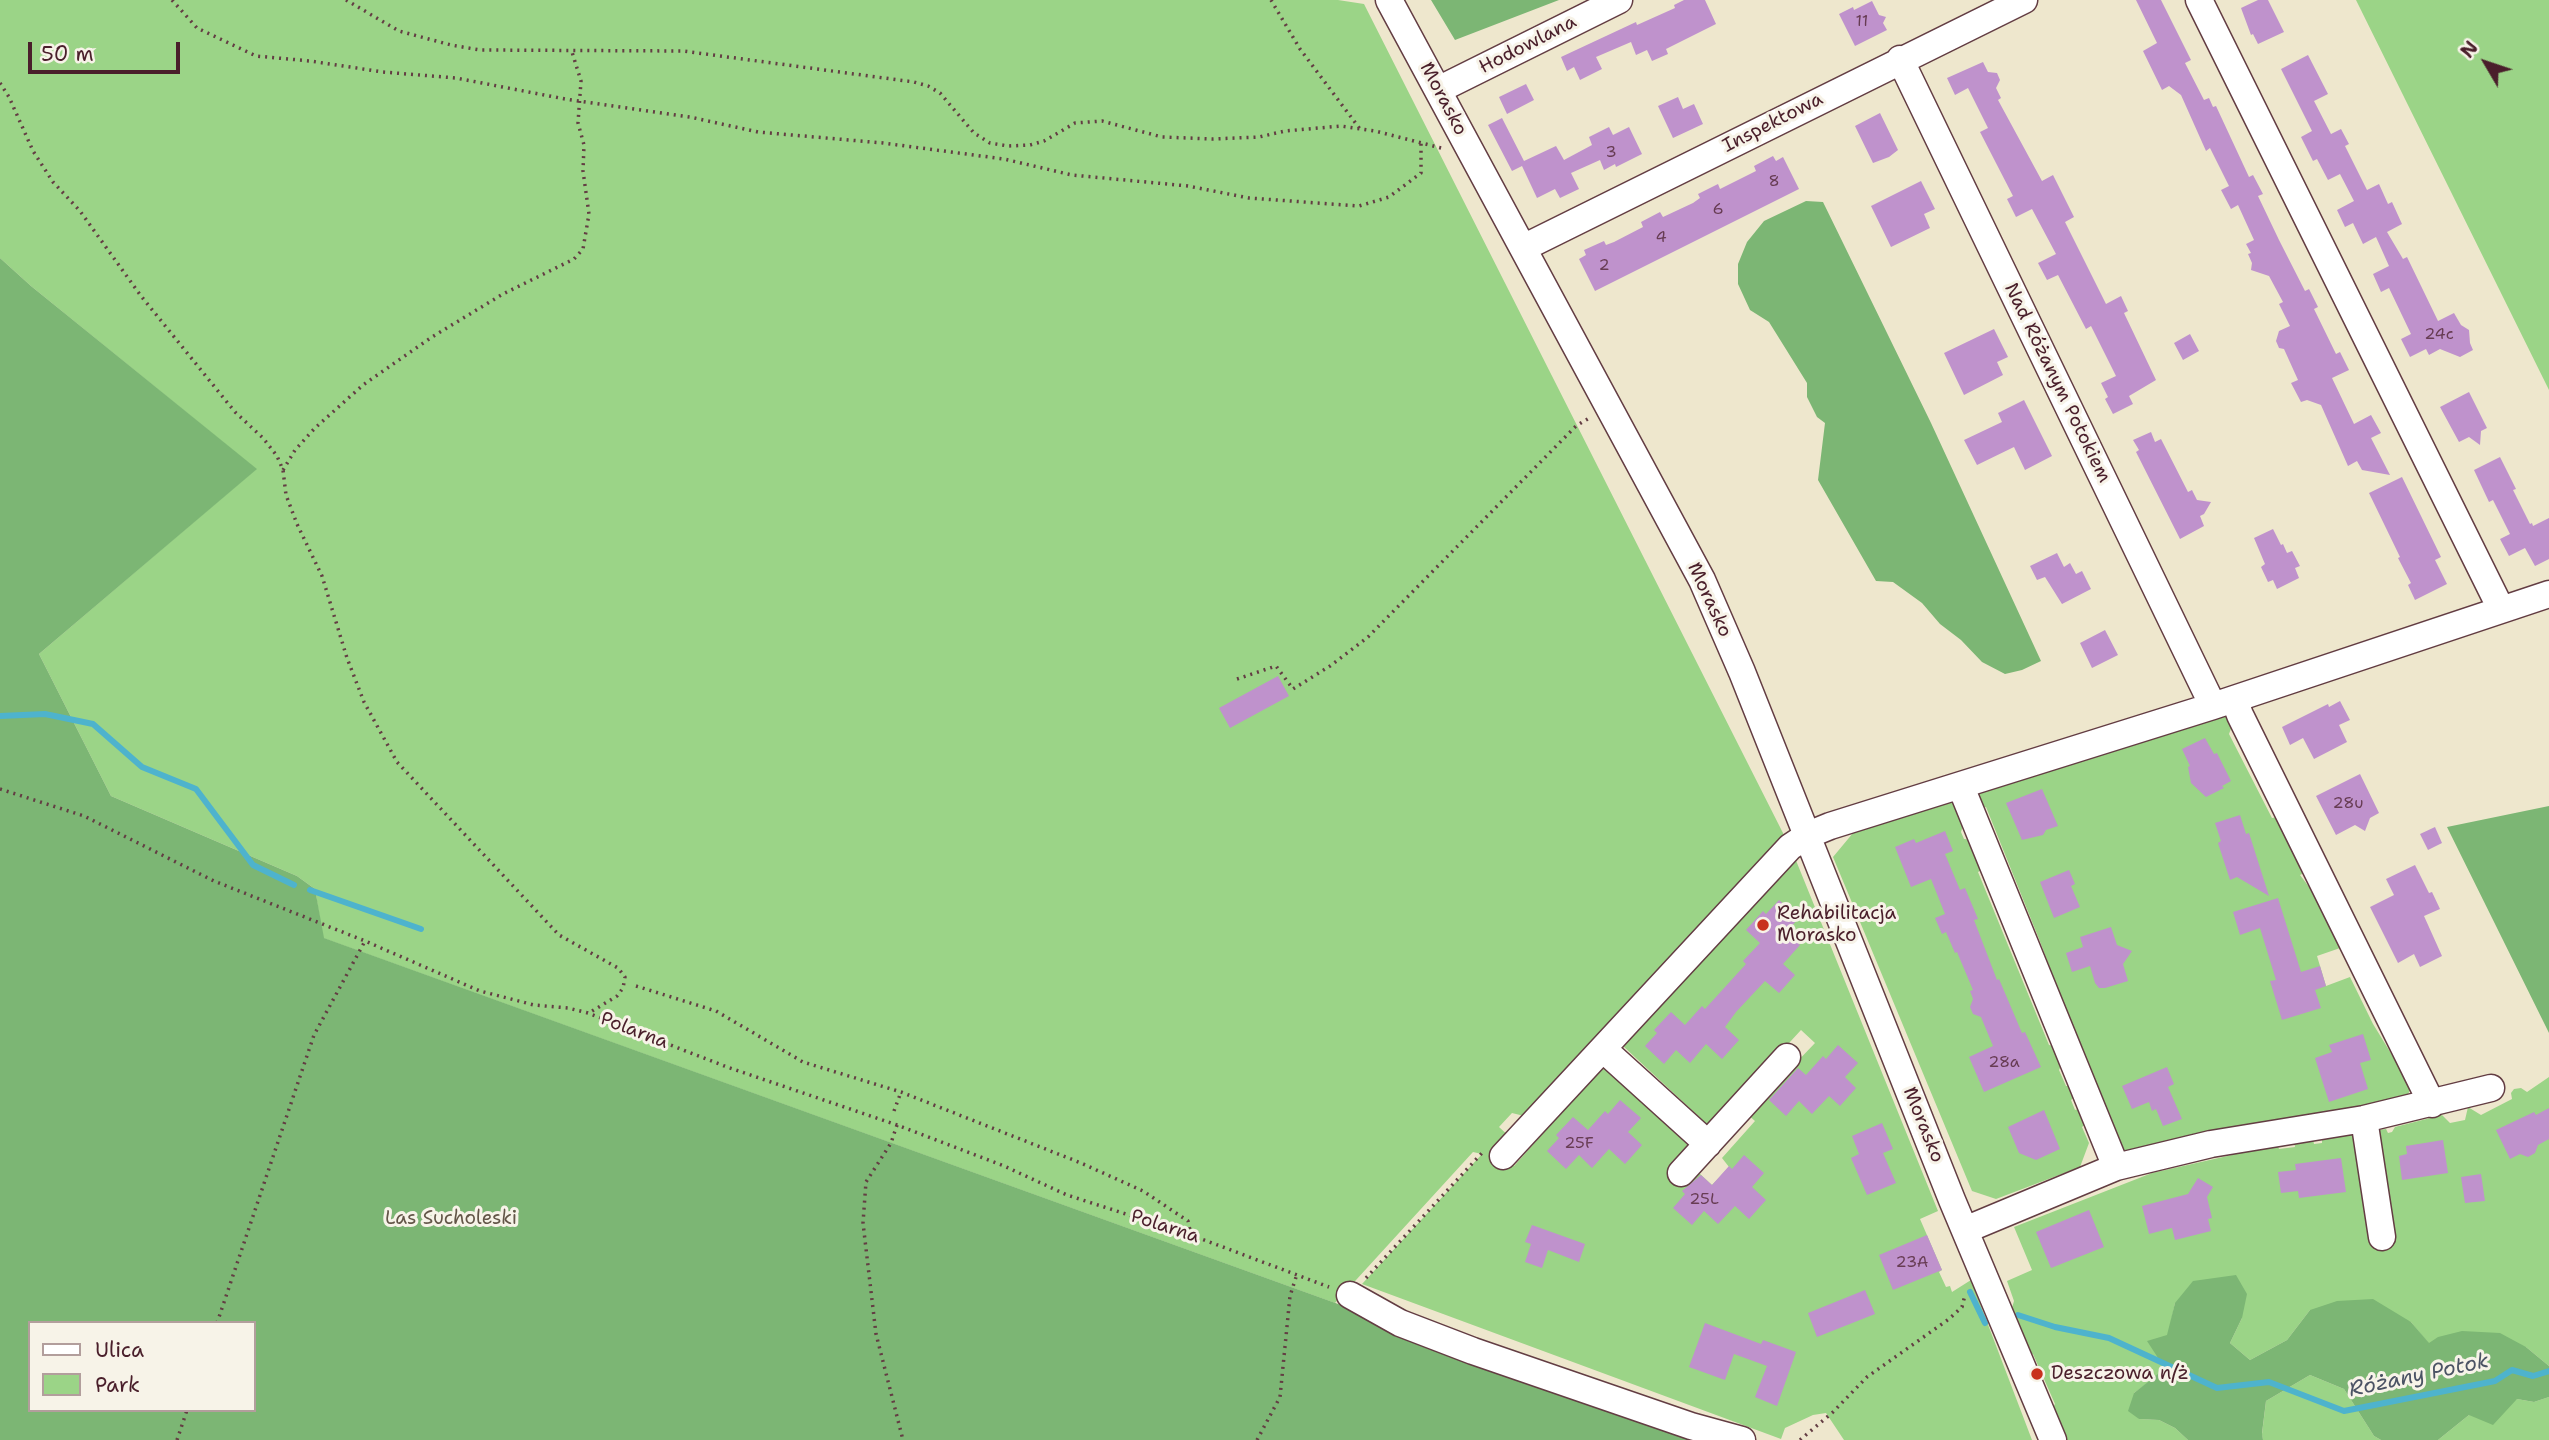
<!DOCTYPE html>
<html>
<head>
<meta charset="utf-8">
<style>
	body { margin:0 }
	#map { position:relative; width:2549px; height:1440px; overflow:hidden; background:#eee7cd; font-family:"Shantell Sans",sans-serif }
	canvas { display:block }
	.legend { position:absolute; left:28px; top:1321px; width:228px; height:91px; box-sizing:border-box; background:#f7f3e8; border:2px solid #b29e9c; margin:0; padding:9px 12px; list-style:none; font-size:21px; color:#4a1f2b }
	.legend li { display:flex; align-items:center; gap:14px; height:35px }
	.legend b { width:35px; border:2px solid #b29e9c }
	.north { position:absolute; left:2451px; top:28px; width:70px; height:70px; -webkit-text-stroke:5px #f7f3e8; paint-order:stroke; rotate:309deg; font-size:19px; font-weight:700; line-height:28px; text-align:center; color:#4a1f2b }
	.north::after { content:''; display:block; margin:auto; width:24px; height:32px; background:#4a1f2b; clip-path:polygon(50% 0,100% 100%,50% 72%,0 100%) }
	.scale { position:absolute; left:28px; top:42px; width:152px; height:32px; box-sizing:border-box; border:4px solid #4a1f2b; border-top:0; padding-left:9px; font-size:21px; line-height:24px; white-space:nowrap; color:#4a1f2b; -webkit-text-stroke:5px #f7f3e8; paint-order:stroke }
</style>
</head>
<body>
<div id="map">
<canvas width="2549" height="1440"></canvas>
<ul class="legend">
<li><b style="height:9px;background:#fff"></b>Ulica</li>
<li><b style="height:19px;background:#9bd487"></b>Park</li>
</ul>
<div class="north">N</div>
<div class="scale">50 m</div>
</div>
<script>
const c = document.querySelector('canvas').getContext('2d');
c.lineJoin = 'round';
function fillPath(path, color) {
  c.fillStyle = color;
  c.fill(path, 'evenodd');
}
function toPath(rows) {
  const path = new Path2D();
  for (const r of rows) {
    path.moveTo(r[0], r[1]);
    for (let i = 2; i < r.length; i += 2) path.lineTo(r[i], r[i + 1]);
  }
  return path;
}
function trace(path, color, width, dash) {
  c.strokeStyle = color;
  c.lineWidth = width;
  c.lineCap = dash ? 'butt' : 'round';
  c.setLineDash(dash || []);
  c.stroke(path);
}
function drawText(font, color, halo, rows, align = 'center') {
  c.font = font + ' "Shantell Sans",sans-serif';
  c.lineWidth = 6;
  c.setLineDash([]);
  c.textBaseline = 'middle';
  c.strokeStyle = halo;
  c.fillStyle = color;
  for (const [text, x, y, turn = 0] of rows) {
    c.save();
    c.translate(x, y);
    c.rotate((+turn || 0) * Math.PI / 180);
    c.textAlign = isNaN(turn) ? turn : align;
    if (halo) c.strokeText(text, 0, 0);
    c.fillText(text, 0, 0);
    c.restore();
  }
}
const green = toPath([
	[0,0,1338,0,1364,4,1786,839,1528,1117,1512,1113,1499,1127,1510,1137,1492,1157,1514,1166,1604,1065,1694,1147,1691,1181,1699,1173,1712,1185,1729,1167,1722,1158,1755,1121,1747,1114,1815,1043,1801,1030,1711,1128,1623,1046,1795,858,1938,1211,1920,1219,1942,1270,1939,1272,1946,1287,1950,1286,1952,1292,1971,1280,2032,1440,1844,1440,1826,1413,1813,1415,1785,1428,1781,1439,1362,1284,1482,1154,1473,1152,1335,1303,323,938,315,889,297,876,111,796,39,654,256,469,31,286,0,258],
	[2356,0,2549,0,2549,390],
	[2220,714,2228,717,2232,726,2229,734,2272,818,2278,817,2306,872,2300,875,2319,900,2343,947,2317,956,2326,986,2350,977,2373,1024,2411,1086,2408,1095,2391,1106,2125,1153,2118,1147,2039,939,1986,807,1978,810,1974,798,1978,788],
	[1952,797,1965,819,1961,832,1964,839,1974,840,1985,868,1978,872,2049,1045,2054,1046,2062,1064,2059,1070,2066,1086,2071,1086,2076,1096,2071,1100,2075,1110,2081,1108,2087,1123,2082,1127,2089,1143,2080,1167,1996,1199,1972,1191,1833,857,1853,833],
	[2549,1077,2549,1366,2526,1347,2429,1344,2411,1322,2310,1310,2287,1340,2250,1360,2230,1343,2242,1318,2175,1303,2162,1364,2164,1371,2134,1393,2139,1419,2159,1420,2175,1428,2188,1440,2064,1440,2051,1410,2055,1404,2033,1354,2029,1355,2010,1315,2014,1301,2007,1281,2032,1270,2014,1227,2152,1173,2232,1155,2232,1151,2277,1144,2279,1149,2295,1147,2294,1141,2313,1139,2314,1144,2322,1143,2322,1138,2386,1129,2388,1133,2392,1132,2395,1127,2442,1115,2450,1123,2465,1120,2468,1107,2481,1115,2512,1099,2511,1093,2514,1089,2521,1088,2527,1092],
	[2310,1375,2344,1389,2374,1436,2381,1440,2263,1440,2262,1434,2266,1401],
	[2549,1397,2549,1440,2438,1440,2469,1415,2517,1399,2534,1402]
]);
const forest = toPath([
	[1431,0,1559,0,1455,40],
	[1806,201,1823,202,1931,423,2041,661,2022,670,2005,674,1982,662,1961,640,1940,624,1922,603,1893,582,1876,581,1818,480,1825,423,1817,417,1807,397,1807,383,1769,322,1750,310,1738,284,1738,264,1747,242,1764,221],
	[0,258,31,286,257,469,39,654,111,796,297,876,315,889,324,938,1715,1440,0,1440],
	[30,1323,254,1323,254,1410,30,1410],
	[2549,806,2549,1033,2447,827],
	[2236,1275,2247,1294,2242,1318,2230,1343,2250,1360,2287,1340,2310,1310,2337,1301,2373,1299,2411,1322,2429,1343,2438,1337,2462,1331,2500,1333,2526,1347,2549,1366,2549,1397,2534,1402,2517,1399,2493,1425,2469,1415,2438,1440,2381,1440,2374,1436,2344,1389,2310,1375,2266,1401,2262,1433,2263,1440,2188,1440,2175,1428,2159,1420,2139,1419,2128,1411,2134,1393,2163,1370,2162,1364,2147,1341,2167,1335,2175,1303,2193,1281]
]);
const stream = toPath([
	[0,716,45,714,93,724,142,767,196,789,253,865,294,885],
	[310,890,421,929],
	[1970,1292,1985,1323],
	[2018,1315,2055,1327,2109,1338,2217,1388,2269,1382,2344,1411,2495,1381,2512,1370,2533,1376,2549,1371]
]);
const building = toPath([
	[1684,0,1705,0,1716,24,1666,49,1668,54,1652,61,1647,50,1636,55,1631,42,1596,57,1602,69,1580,80,1574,67,1567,71,1561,57,1636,22,1637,25,1675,8,1674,5],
	[2136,0,2161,0,2191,60,2185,63,2204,100,2209,98,2213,107,2216,106,2249,177,2253,175,2263,194,2258,196,2279,240,2305,291,2309,289,2318,307,2314,309,2336,354,2340,352,2349,370,2332,378,2354,424,2371,415,2381,433,2371,438,2390,475,2362,470,2357,461,2348,466,2321,405,2307,400,2301,402,2291,383,2298,380,2284,349,2279,348,2276,341,2279,331,2290,326,2279,304,2283,302,2269,276,2251,270,2252,263,2248,254,2251,253,2246,244,2254,240,2238,205,2231,209,2221,190,2229,186,2210,148,2206,151,2181,95,2169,86,2162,90,2143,51,2157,43],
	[2258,0,2268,0,2284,32,2258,44,2253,34,2251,35,2241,8],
	[1872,1,1879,15,1886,17,1883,23,1887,30,1855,46,1839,14,1853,7,1854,10],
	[2308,55,2328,94,2314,101,2331,134,2341,129,2349,144,2345,146,2367,190,2379,184,2388,204,2392,202,2402,224,2387,232,2403,259,2407,257,2438,321,2454,313,2461,325,2469,330,2470,343,2473,350,2460,357,2440,349,2429,355,2426,349,2410,357,2401,339,2411,334,2389,288,2381,292,2373,274,2389,266,2376,237,2363,244,2353,223,2345,227,2337,210,2354,201,2340,174,2328,180,2317,159,2313,161,2301,137,2312,131,2281,69],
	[1983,62,1988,72,1997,73,2000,80,1996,88,2001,98,1998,100,2042,181,2053,175,2074,217,2065,222,2106,304,2121,296,2128,311,2124,313,2156,380,2129,396,2133,404,2113,414,2105,399,2108,397,2101,383,2116,376,2091,326,2086,329,2058,275,2047,280,2038,263,2056,254,2032,209,2016,217,2007,199,2013,196,1980,132,1988,128,1968,88,1955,95,1947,78],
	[1526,84,1534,100,1507,114,1499,97],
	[1678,97,1683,109,1694,104,1703,124,1673,138,1658,106],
	[1880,113,1898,150,1889,157,1873,163,1855,126],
	[1502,118,1524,161,1556,146,1564,160,1592,145,1589,137,1609,127,1613,135,1629,127,1642,154,1616,167,1615,164,1604,170,1600,160,1571,173,1579,189,1560,198,1555,189,1537,198,1522,166,1512,171,1488,125],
	[1773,156,1776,161,1783,157,1799,189,1595,291,1579,259,1586,255,1584,250,1604,241,1606,245,1614,242,1643,227,1641,222,1660,212,1663,217,1693,203,1700,198,1698,194,1718,184,1720,189,1756,171,1754,166],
	[1921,181,1935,209,1924,214,1930,228,1891,247,1871,206],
	[1994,329,2008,357,1997,362,2003,375,1964,395,1944,353],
	[2190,334,2199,351,2183,360,2174,343],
	[2469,392,2487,428,2481,431,2480,445,2469,437,2459,442,2440,407],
	[2024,400,2052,456,2025,470,2014,447,1977,465,1964,440,2002,422,1998,413],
	[2151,432,2155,442,2161,439,2188,492,2192,490,2197,500,2211,502,2204,514,2200,516,2204,526,2180,539,2136,452,2139,450,2133,440],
	[2500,457,2516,489,2513,490,2530,524,2532,523,2533,526,2549,518,2549,559,2535,566,2525,548,2509,556,2500,539,2510,534,2493,500,2489,502,2474,470],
	[2402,477,2441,557,2435,560,2447,584,2415,600,2408,585,2411,583,2398,558,2400,557,2369,493],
	[2273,529,2281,545,2283,544,2287,553,2292,551,2300,566,2295,568,2299,578,2277,589,2273,580,2268,582,2261,567,2265,564,2254,538],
	[2057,553,2064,567,2070,563,2076,574,2082,571,2091,589,2062,604,2045,577,2037,580,2030,566],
	[2105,630,2118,655,2092,668,2080,643],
	[1278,676,1289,696,1230,728,1219,708],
	[2340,701,2350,720,2339,725,2347,742,2314,759,2303,738,2290,745,2282,727,2328,704,2329,707],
	[2205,738,2214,754,2217,753,2231,781,2222,786,2224,788,2206,797,2191,783,2188,767,2190,766,2182,749],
	[2360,774,2379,813,2370,818,2365,831,2355,825,2336,835,2316,796],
	[2042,789,2058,826,2046,830,2043,835,2022,840,2006,803],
	[2240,815,2246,834,2249,833,2269,896,2237,877,2230,880,2218,843,2221,841,2215,823],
	[2435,827,2442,843,2428,850,2420,834],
	[1945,831,1953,851,1945,854,1960,890,1965,888,1978,919,1974,920,1997,980,1999,979,2022,1033,2025,1032,2041,1067,1984,1092,1969,1057,1993,1046,1981,1017,1973,1014,1970,1007,1973,999,1970,991,1973,990,1957,952,1955,953,1946,932,1942,934,1935,918,1945,914,1931,879,1911,887,1895,847,1914,839,1916,843],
	[2415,865,2429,893,2432,892,2440,909,2424,916,2442,956,2420,967,2414,954,2398,963,2370,907,2394,895,2386,879],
	[2069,870,2075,884,2071,886,2080,907,2054,918,2040,882],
	[2278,898,2301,972,2320,966,2326,986,2315,990,2321,1008,2282,1020,2270,981,2276,980,2260,928,2240,935,2233,912],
	[1779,900,1799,918,1786,932,1800,945,1783,964,1795,975,1779,993,1765,981,1736,1012,1725,1027,1739,1040,1722,1059,1706,1044,1690,1063,1676,1050,1664,1064,1645,1046,1657,1033,1654,1030,1671,1012,1685,1025,1702,1006,1705,1009,1746,964,1743,961,1760,943,1746,930,1763,911,1766,914],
	[2111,927,2117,945,2132,951,2123,964,2128,981,2105,988,2099,988,2095,983,2090,966,2072,972,2066,953,2083,947,2080,937],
	[2363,1034,2371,1060,2360,1063,2368,1089,2329,1102,2315,1058,2332,1052,2329,1045],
	[1838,1045,1858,1063,1845,1077,1856,1088,1840,1106,1829,1096,1812,1114,1799,1101,1786,1116,1769,1100,1798,1068,1806,1075,1823,1056,1826,1059],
	[2167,1067,2174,1084,2168,1087,2182,1119,2163,1126,2156,1109,2152,1111,2149,1102,2132,1109,2122,1086],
	[1620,1100,1641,1118,1628,1132,1642,1145,1625,1164,1609,1149,1592,1168,1579,1155,1566,1169,1547,1151,1559,1138,1556,1135,1573,1117,1588,1130,1605,1111,1608,1114],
	[2549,1108,2549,1139,2538,1145,2535,1153,2528,1157,2520,1154,2510,1159,2496,1130,2534,1112,2536,1115],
	[2044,1110,2060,1149,2036,1160,2019,1153,2008,1127],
	[1882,1123,1893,1149,1883,1153,1896,1183,1867,1195,1851,1158,1859,1154,1852,1136],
	[2443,1140,2448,1173,2402,1180,2399,1156,2407,1154,2406,1146],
	[1744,1155,1764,1173,1752,1187,1766,1200,1749,1219,1735,1206,1718,1224,1704,1211,1692,1225,1673,1208,1685,1194,1682,1191,1701,1175,1712,1185,1729,1166,1732,1169],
	[2341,1158,2346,1192,2299,1198,2298,1191,2281,1193,2278,1172,2296,1170,2295,1164],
	[2481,1174,2485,1201,2465,1203,2461,1177],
	[2198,1178,2213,1187,2207,1197,2212,1218,2208,1219,2211,1231,2175,1240,2172,1228,2149,1234,2142,1206,2188,1194],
	[2089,1210,2104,1247,2051,1268,2036,1232],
	[1532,1225,1585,1244,1579,1262,1548,1250,1542,1268,1525,1262,1531,1244,1525,1242],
	[1927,1235,1942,1270,1893,1290,1879,1255],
	[1865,1290,1875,1314,1817,1337,1808,1313],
	[1705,1323,1761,1344,1763,1340,1796,1352,1777,1406,1755,1397,1767,1366,1734,1354,1725,1380,1689,1367]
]);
const path = toPath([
	[172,0,197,28,256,56,310,61,383,72,456,78,565,99,690,117,758,132,883,143,1004,159,1072,175,1188,186,1249,198,1359,206,1389,197,1421,173,1421,143],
	[346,0,399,31,451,45,480,50,683,51,914,82,928,86,940,93,974,133,990,143,1008,146,1030,145,1044,141,1075,123,1102,121,1162,137,1213,139,1259,137,1285,131,1341,126,1375,131,1445,149],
	[1271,0,1300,49,1360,129],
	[0,83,9,97,33,151,53,182,80,211,141,296,235,412,263,438,277,456,283,470,286,495,297,524,322,576,347,658,364,702,397,762,559,935,618,968,625,977,623,988,617,996,589,1013],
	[283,470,295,450,315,428,363,385,432,337,503,294,574,259,583,249,589,214,583,171,584,145,578,123,581,81,572,52],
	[1237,679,1276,666,1293,689,1330,666,1368,637,1576,426,1591,417],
	[0,789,84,816,214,881,365,941,480,991,534,1005,568,1008,588,1013,727,1067,897,1125,1004,1166,1067,1195,1191,1235,1329,1287],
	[636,986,716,1011,803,1062,901,1092,1081,1163,1143,1191,1188,1221,1191,1235],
	[894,1111,901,1092],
	[897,1125,891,1143,866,1182,863,1223,876,1334,903,1440],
	[1366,1278,1482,1153],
	[217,1323,314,1035,365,941],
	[177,1440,187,1410],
	[1257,1440,1280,1397,1290,1296,1297,1274],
	[1800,1440,1833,1412,1867,1377,1949,1319,1962,1307,1965,1295]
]);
const minor = toPath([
	[1389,0,1702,580,1742,672,1952,1200,2053,1440],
	[2199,0,2501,609],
	[1900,59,2213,706],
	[1438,90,1619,0],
	[1523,248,2024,0],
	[2234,699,2240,715,2432,1104],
	[1961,787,2116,1167],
	[1603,1049,1708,1144],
	[2364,1119,2382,1237],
	[1503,1156,1790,847,1808,835,1830,826,2213,706,2549,594],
	[1681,1173,1787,1057],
	[1965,1230,2116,1167,2211,1144,2364,1119,2491,1088],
	[1350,1295,1400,1323,1473,1351,1691,1426,1742,1440]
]);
const markers = [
	[1763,925,7,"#c8321e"],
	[2037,1374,7,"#c8321e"]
];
const numberNames = [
	["11",1862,22],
	["3",1611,153],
	["8",1774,182],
	["6",1718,210],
	["4",1661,238],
	["2",1604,266],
	["24c",2439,335],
	["28u",2348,804],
	["28a",2004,1063],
	["25F",1579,1144],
	["25L",1704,1200],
	["23A",1912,1263]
];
const streetNames = [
	["Hodowlana",1528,45,-27],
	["Morasko",1443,99,62],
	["Inspektowa",1773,123,-27],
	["Nad Różanym Potokiem",2057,383,64],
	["Morasko",1709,600,65],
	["Polarna",634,1031,21],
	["Morasko",1923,1125,68],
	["Polarna",1165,1227,18]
];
const poiNames = [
	["Rehabilitacja",1777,914],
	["Morasko",1777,936],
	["Deszczowa n/ż",2051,1374]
];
const parkNames = [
	["Las Sucholeski",451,1219]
];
const waterNames = [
	["Różany Potok",2419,1376,-12]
];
fillPath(green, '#9bd487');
fillPath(forest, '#7cb674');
trace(stream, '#4eb3cd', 6);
fillPath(building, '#bf92cc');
trace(minor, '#633d43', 29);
trace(path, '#633d43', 3.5, [2, 5]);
trace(minor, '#fff', 26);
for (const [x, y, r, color] of markers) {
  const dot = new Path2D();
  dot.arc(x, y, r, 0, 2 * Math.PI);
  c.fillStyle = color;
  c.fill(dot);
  trace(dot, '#f7f3e8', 2.5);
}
drawText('16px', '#673c53', null, numberNames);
drawText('19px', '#4a1f2b', '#f7f3e8', streetNames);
drawText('19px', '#4a1f2b', '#f7f3e8', poiNames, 'left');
drawText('19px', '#625547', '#f7f3e8', parkNames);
drawText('italic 21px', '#4b5364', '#f7f3e8', waterNames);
</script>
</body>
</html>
